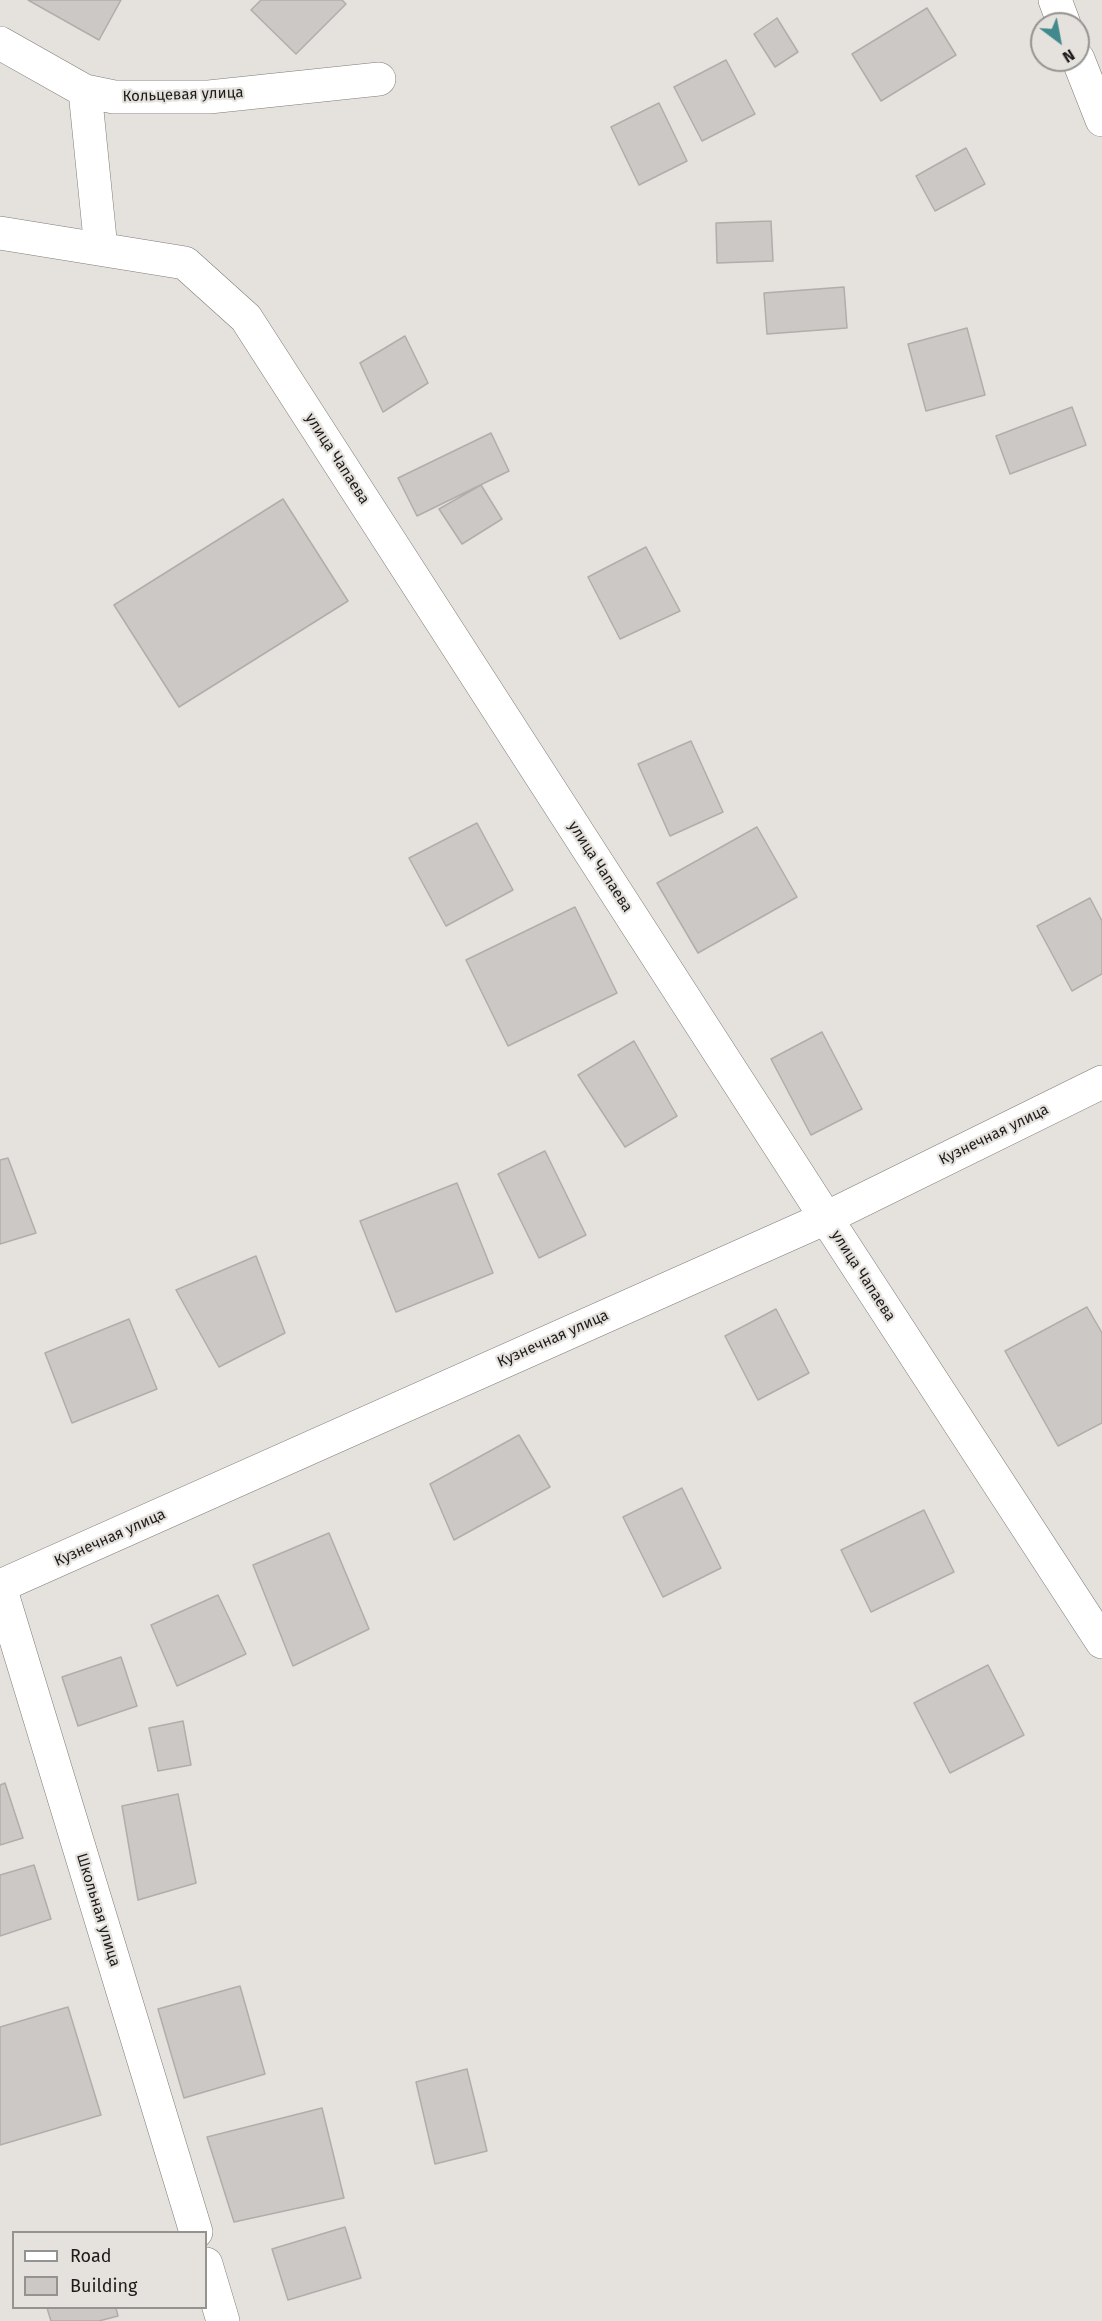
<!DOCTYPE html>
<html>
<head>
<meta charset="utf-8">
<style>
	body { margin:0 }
	#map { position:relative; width:1102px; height:2321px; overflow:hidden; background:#e5e2de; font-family:"Fira Sans",sans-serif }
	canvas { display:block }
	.legend { position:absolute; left:12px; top:2231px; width:195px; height:78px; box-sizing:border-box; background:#e5e2de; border:2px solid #959390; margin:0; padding:8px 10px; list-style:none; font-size:18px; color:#1d1c1b }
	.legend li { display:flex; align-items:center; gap:12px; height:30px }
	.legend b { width:30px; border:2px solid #959390 }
	.north { position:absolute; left:1030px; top:12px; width:60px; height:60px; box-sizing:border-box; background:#e5e2de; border:2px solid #959390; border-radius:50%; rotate:148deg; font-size:16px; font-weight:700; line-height:24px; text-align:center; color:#1d1c1b }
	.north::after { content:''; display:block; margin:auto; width:21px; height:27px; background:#41898d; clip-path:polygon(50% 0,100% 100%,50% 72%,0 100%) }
</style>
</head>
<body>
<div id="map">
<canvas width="1102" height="2321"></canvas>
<ul class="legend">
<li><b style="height:8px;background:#fff"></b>Road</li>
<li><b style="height:16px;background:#ccc8c5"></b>Building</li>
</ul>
<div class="north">N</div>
</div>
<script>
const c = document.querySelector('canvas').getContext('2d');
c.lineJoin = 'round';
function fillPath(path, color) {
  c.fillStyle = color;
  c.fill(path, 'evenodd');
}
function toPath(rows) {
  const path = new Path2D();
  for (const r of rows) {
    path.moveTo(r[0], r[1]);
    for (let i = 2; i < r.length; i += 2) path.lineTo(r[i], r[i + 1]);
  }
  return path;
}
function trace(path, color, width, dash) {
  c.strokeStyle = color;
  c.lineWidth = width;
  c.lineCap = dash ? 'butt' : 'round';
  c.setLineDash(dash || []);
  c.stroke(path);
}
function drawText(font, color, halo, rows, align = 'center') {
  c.font = font + ' "Fira Sans",sans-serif';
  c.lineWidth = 4.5;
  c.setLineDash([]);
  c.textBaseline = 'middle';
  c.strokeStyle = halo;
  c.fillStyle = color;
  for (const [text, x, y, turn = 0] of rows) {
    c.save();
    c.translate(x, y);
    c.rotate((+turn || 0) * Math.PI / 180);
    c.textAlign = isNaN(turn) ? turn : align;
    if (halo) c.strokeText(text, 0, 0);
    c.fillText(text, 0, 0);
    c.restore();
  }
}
const building = toPath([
	[28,0,121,0,99,40,28,0],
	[261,0,342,0,346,4,296,54,251,10,261,0],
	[927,8,956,55,881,101,852,54,927,8],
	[777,18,798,52,775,67,754,34,777,18],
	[726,60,755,114,702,141,674,87,726,60],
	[659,103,687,161,639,185,611,127,659,103],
	[966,148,985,184,935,211,916,176,966,148],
	[771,221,773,261,717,263,716,223,771,221],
	[844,287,847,328,767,334,764,293,844,287],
	[967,328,985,395,926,411,908,344,967,328],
	[405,336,428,383,383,412,360,363,405,336],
	[1072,407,1086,445,1010,474,996,436,1072,407],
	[491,433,509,471,417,516,398,478,491,433],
	[481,485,502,519,462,544,439,509,481,485],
	[283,499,348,601,179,707,114,605,283,499],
	[646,547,680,611,620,639,588,577,646,547],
	[691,741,723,812,670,836,638,764,691,741],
	[477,823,513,890,446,926,409,858,477,823],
	[757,827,797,897,698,953,657,883,757,827],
	[1090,898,1102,921,1102,974,1072,991,1037,926,1090,898],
	[575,907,617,993,508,1046,466,960,575,907],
	[822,1032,862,1109,811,1135,771,1059,822,1032],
	[634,1041,677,1116,625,1147,578,1075,634,1041],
	[545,1151,586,1235,539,1258,498,1174,545,1151],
	[8,1158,36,1233,0,1244,0,1160,8,1158],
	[457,1183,493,1273,396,1312,360,1221,457,1183],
	[256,1256,285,1333,219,1367,176,1290,256,1256],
	[1087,1307,1102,1333,1102,1423,1058,1446,1005,1351,1087,1307],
	[776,1309,809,1373,758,1400,725,1336,776,1309],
	[129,1319,157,1389,72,1423,45,1353,129,1319],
	[519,1435,550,1487,454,1540,430,1484,519,1435],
	[682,1488,721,1568,663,1597,623,1517,682,1488],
	[924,1510,954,1572,871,1612,841,1550,924,1510],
	[329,1533,369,1629,293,1666,253,1565,329,1533],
	[218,1595,246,1654,177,1686,151,1625,218,1595],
	[121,1657,137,1706,78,1726,62,1677,121,1657],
	[988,1665,1024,1735,950,1773,914,1703,988,1665],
	[183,1721,191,1765,158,1771,149,1728,183,1721],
	[5,1783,23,1838,0,1845,0,1785,5,1783],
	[178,1794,196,1883,138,1900,122,1806,178,1794],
	[34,1865,51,1919,0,1936,0,1875,34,1865],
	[240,1986,265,2074,184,2098,158,2009,240,1986],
	[68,2007,101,2115,0,2145,0,2027,68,2007],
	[467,2069,487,2151,435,2164,416,2082,467,2069],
	[322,2108,344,2198,234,2222,207,2137,322,2108],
	[345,2227,361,2278,288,2300,272,2249,345,2227],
	[47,2308,116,2308,118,2316,99,2321,51,2321,47,2308]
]);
const minor = toPath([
	[1055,0,1064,24],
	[0,43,85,91,114,97,209,97,379,79],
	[1078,59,1102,120],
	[85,91,101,249],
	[0,233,185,263,246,318,826,1218,1102,1642],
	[0,1586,826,1218,1102,1082],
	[0,1587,196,2232],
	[206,2264,223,2321]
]);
const streetNames = [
	["Кольцевая улица",183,95,-2],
	["улица Чапаева",337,459,57],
	["улица Чапаева",600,867,57],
	["Кузнечная улица",994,1135,-26],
	["улица Чапаева",863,1276,57],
	["Кузнечная улица",553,1339,-24],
	["Кузнечная улица",110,1538,-24],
	["Школьная улица",98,1910,73]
];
fillPath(building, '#ccc8c5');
trace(building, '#b0adaa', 1.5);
trace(minor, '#7f7b78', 34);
trace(minor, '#fff', 33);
drawText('15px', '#1d1c1b', '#e5e2de', streetNames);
</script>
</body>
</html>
